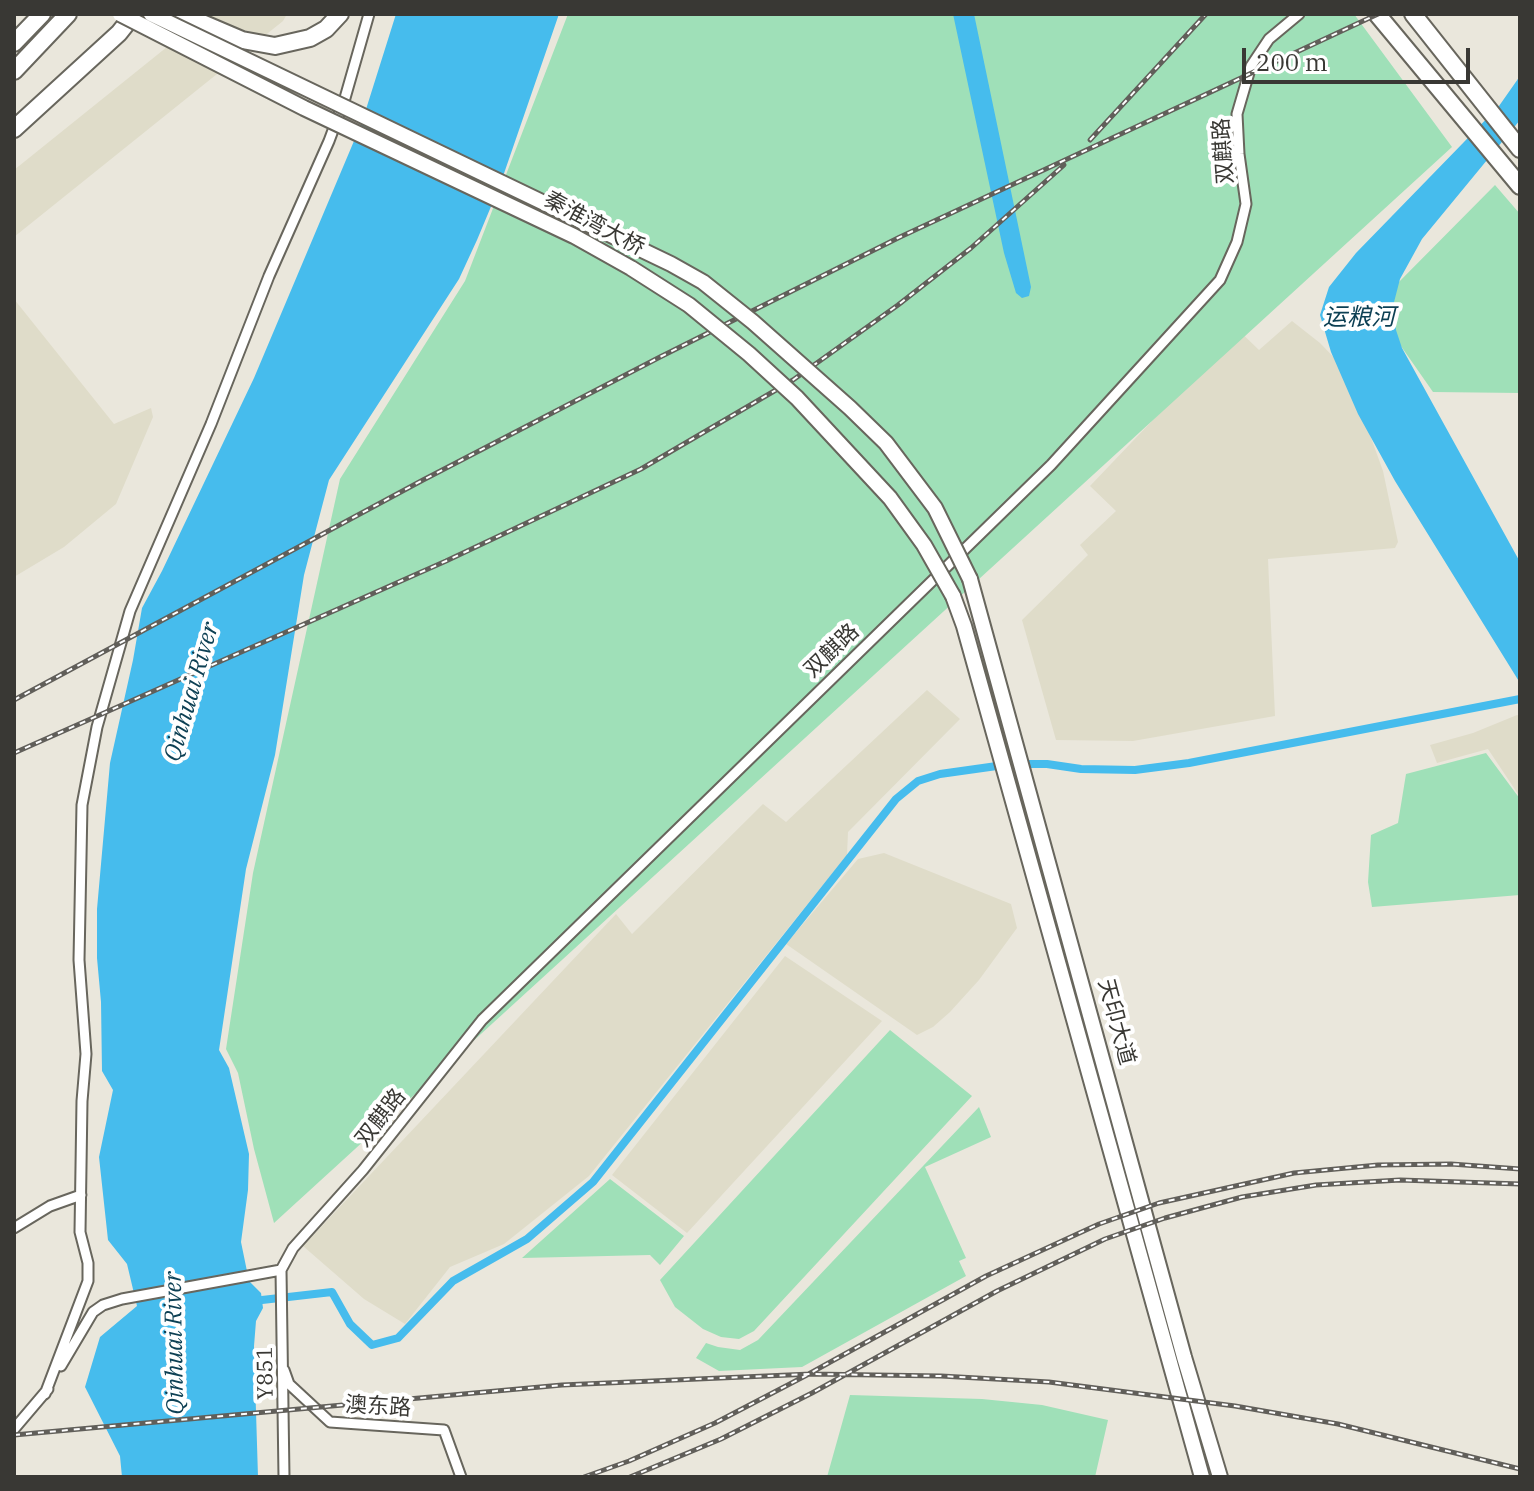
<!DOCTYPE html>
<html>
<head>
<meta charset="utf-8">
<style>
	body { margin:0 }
	#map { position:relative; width:1534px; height:1491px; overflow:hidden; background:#eae7dc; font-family:"IBM Plex Serif",serif }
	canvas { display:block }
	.frame { position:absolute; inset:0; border:16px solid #393834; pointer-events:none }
	.scale { position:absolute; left:1242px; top:48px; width:228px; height:36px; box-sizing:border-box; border:4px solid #393834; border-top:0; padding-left:10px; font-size:24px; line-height:28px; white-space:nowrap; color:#393834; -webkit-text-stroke:6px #fff; paint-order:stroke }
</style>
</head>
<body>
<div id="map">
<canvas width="1534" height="1491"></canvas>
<div class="frame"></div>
<div class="scale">200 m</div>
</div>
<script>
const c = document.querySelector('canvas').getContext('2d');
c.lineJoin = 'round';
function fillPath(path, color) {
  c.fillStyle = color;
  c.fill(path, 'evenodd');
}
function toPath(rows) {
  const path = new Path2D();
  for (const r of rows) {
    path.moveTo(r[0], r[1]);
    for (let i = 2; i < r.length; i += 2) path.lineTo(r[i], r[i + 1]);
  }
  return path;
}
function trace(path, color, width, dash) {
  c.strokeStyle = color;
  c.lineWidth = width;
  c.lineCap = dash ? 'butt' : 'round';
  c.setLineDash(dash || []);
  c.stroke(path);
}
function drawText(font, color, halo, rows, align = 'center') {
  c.font = font + ' "IBM Plex Serif","Noto Sans SC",serif';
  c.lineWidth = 8;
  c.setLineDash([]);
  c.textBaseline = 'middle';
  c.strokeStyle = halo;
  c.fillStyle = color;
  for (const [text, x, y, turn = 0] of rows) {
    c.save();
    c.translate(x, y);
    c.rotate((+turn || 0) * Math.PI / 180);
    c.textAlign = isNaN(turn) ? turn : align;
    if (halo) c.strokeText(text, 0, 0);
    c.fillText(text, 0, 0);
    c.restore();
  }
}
const built = toPath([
	[208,14,287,14,283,21,14,237,14,170],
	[14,299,114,424,151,408,153,417,116,504,64,547,14,577],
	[1227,319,1259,350,1292,321,1320,343,1347,371,1383,471,1398,542,1395,548,1268,559,1275,716,1133,741,1056,740,1022,620,1088,555,1080,545,1116,511,1090,486,1192,379],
	[927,690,960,719,848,832,847,855,589,1176,504,1244,450,1267,405,1324,364,1299,303,1246,616,914,632,934,763,804,786,822],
	[1517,715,1520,716,1520,797,1488,749,1437,763,1430,745,1473,733],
	[884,853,1011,904,1017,928,979,980,950,1012,933,1027,917,1035,786,944,858,859],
	[785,956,882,1021,687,1233,612,1175]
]);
const green = toPath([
	[568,14,1354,14,1452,147,274,1223,254,1149,238,1073,226,1049,253,873,340,479,465,281],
	[1495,185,1520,214,1520,393,1433,392,1396,339,1389,292],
	[1486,753,1520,799,1520,895,1372,907,1368,882,1371,835,1398,823,1406,774],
	[890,1030,972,1096,754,1331,739,1339,721,1337,703,1329,675,1307,660,1280],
	[979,1107,991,1137,925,1167,966,1258,959,1261,966,1276,802,1367,719,1371,696,1358,706,1343,718,1347,740,1350,758,1340],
	[610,1179,684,1236,660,1265,650,1255,522,1258],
	[850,1395,982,1399,1042,1405,1108,1420,1095,1477,827,1477]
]);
const water = toPath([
	[396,14,559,14,500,185,477,240,459,279,329,480,304,575,275,755,246,869,219,1050,229,1068,249,1154,248,1190,241,1242,249,1281,261,1293,263,1308,256,1321,254,1346,258,1477,122,1477,120,1456,85,1387,100,1337,137,1306,127,1264,108,1240,99,1157,113,1090,102,1071,101,1002,97,958,97,909,110,763,133,660,142,608,162,571,254,378,362,122],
	[953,14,974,14,1031,287,1029,296,1022,298,1016,293,1004,253],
	[1520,76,1520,120,1422,239,1400,279,1393,306,1396,330,1402,348,1520,562,1520,683,1395,481,1358,414,1331,352,1320,315,1329,287,1356,253,1499,106]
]);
const canal = toPath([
	[262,1300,332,1292,350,1324,372,1345,398,1338,453,1281,527,1239,593,1182,896,799,918,781,940,774,1011,764,1047,764,1081,769,1135,770,1189,763,1520,699]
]);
const street = toPath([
	[14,1228,50,1206,81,1195],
	[281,1270,293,1248,363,1170,482,1020,1051,465,1220,280,1237,242,1246,204,1239,154,1237,114,1251,66,1269,39,1299,14],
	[281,1270,284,1477],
	[61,1366,93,1312,103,1305,122,1299,281,1270],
	[284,1370,289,1384,330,1422,444,1430,461,1477],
	[45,1394,88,1281,88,1263,80,1232,82,1101,86,1054,79,960,82,805,97,727,130,611,211,424,269,276,329,141,345,98,369,14],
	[14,1429,48,1389]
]);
const primary = toPath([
	[970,579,1184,1357,1220,1477],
	[953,596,964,626,1202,1477]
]);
const highway = toPath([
	[181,14,242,40,275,46,310,38,326,29,340,14],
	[1377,14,1520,186],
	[1413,14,1520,149],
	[14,43,42,14],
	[14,71,68,14],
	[14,129,119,33,134,14]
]);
const rail = toPath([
	[1090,140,1206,14],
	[14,700,423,480,660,357,900,237,1378,14],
	[14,753,446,561,641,469,793,380,898,305,971,248,1064,165],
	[14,1435,562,1385,811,1374,941,1376,1049,1382,1235,1406,1338,1424,1520,1469],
	[584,1477,629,1461,715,1423,805,1376,986,1276,1099,1224,1159,1203,1294,1173,1378,1165,1451,1164,1520,1169],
	[630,1477,721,1439,812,1393,997,1291,1105,1239,1165,1218,1242,1197,1316,1185,1400,1180,1520,1184]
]);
const primaryBridge = toPath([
	[120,14,304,108,574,236,631,268,689,305,749,354,797,398,890,498,924,545,953,596],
	[151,14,671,264,703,282,753,322,850,408,886,443,935,508,970,579]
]);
const streetNames = [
	["双麒路",1224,151,-94],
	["秦淮湾大桥",594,224,28],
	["双麒路",832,651,-44],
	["天印大道",1116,1022,75],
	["双麒路",381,1118,-52],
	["Y851",266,1373,-91],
	["澳东路",378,1407,3]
];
const waterNames = [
	["运粮河",1359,318],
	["Qinhuai River",192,692,-74],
	["Qinhuai River",175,1343,-91]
];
fillPath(built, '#dfdcc9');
fillPath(green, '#9fe0b8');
fillPath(water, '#46bced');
trace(canal, '#46bced', 8);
trace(street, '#68665d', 13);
trace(primary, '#68665d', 18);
trace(highway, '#68665d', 20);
trace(street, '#fff', 9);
trace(primary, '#fff', 14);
trace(highway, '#fff', 16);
trace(rail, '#615f5a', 5);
trace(rail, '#fff', 2, [6]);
trace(primaryBridge, '#68665d', 18, []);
trace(primaryBridge, '#fff', 14);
drawText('22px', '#393834', '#fff', streetNames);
drawText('italic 24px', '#0d4054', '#fff', waterNames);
</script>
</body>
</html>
